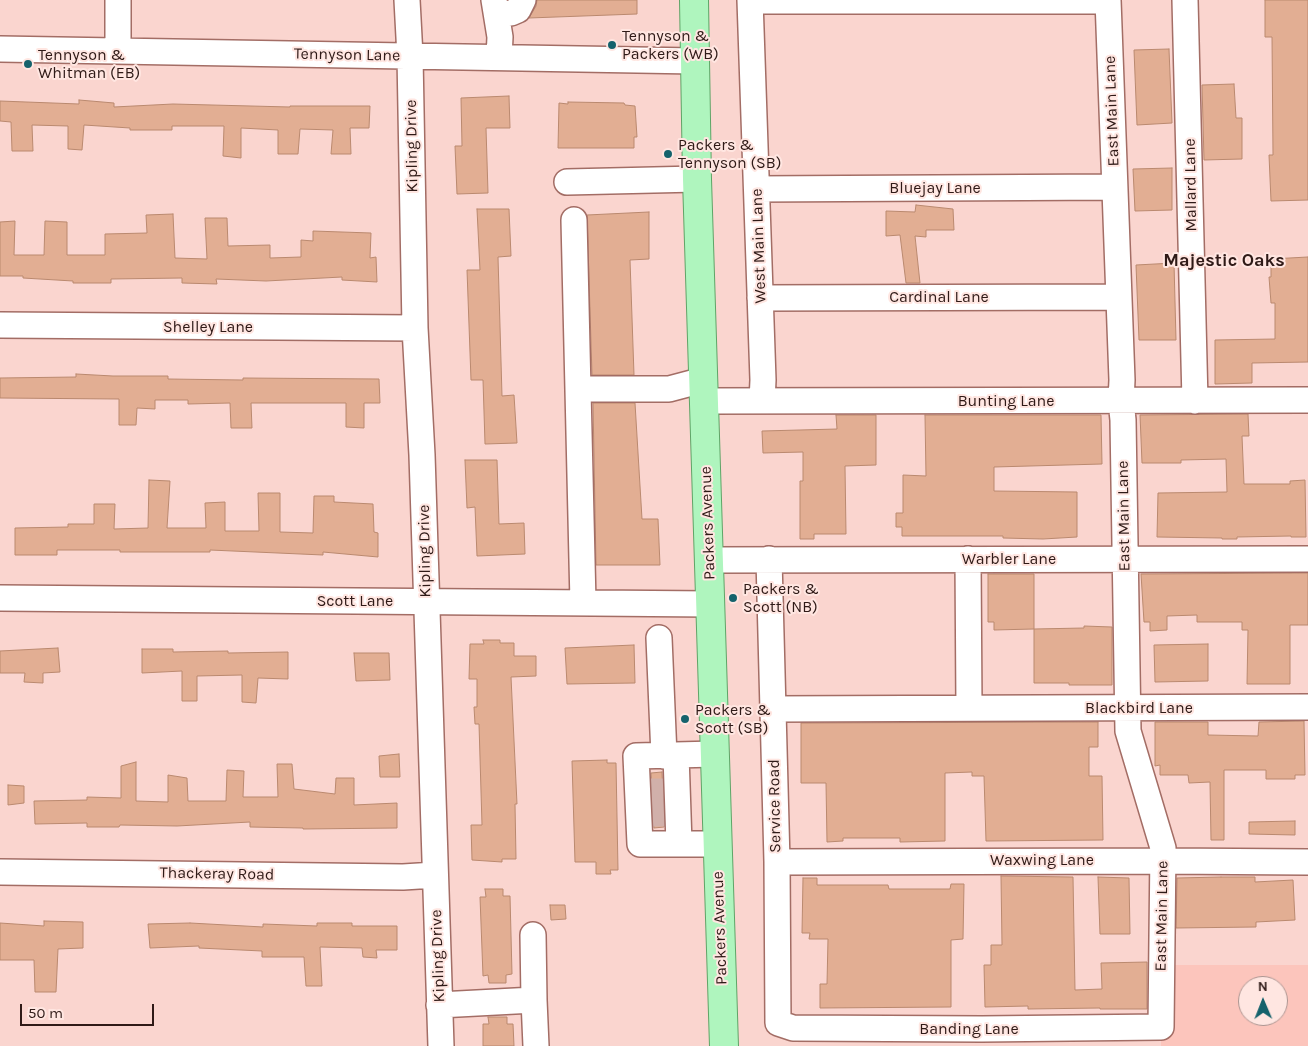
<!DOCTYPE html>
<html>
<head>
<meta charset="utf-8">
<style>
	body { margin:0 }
	#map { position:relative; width:1308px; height:1046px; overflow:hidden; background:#fad5cf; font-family:Karla,sans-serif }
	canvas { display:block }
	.north { position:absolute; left:1238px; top:976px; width:50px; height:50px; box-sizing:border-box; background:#ffe6e1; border:1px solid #ac9490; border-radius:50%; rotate:359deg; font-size:14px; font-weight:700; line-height:20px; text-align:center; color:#2f1a17 }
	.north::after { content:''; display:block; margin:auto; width:18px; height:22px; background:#15626c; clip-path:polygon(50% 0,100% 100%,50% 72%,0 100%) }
	.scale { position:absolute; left:20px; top:1004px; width:134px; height:22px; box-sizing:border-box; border:2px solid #2f1a17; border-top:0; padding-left:6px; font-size:15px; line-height:18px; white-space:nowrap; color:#2f1a17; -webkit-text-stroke:4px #ffe6e1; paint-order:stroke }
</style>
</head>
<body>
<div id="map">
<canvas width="1308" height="1046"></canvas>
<div class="north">N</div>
<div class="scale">50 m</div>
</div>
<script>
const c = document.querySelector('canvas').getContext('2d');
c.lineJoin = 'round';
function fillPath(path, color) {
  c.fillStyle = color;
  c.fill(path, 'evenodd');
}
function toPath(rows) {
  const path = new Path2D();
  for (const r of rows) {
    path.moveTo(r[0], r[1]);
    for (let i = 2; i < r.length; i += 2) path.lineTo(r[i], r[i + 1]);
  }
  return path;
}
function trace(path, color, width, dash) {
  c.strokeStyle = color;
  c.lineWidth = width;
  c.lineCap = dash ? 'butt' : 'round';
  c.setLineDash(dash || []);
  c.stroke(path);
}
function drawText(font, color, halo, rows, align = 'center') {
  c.font = font + ' Karla,sans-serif';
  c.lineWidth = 4;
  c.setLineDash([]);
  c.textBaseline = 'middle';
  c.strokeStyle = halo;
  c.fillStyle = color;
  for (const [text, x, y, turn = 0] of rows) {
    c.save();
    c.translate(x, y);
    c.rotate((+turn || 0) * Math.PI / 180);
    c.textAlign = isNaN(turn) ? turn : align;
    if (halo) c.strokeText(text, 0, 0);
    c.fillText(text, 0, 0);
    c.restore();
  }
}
const built = toPath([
	[1162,965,1308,965,1308,1046,1161,1046],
	[1248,986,1278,986,1278,1016,1248,1016]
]);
const building = toPath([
	[537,0,637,0,637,14,529,18,536,6,537,0],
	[1265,0,1308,0,1308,200,1271,201,1269,155,1273,155,1272,37,1265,37,1265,0],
	[1169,49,1172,123,1137,125,1134,50,1169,49],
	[1234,84,1236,118,1242,118,1242,159,1204,160,1202,85,1234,84],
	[509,96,510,128,486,128,488,193,457,194,455,146,462,146,461,98,509,96],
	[79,100,114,103,114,107,173,104,290,107,290,106,370,106,369,128,350,128,351,154,331,154,333,130,300,129,298,154,278,154,278,130,241,128,241,158,223,156,224,126,172,126,172,130,130,130,130,128,84,125,82,150,68,149,68,126,32,125,33,151,12,151,11,122,0,121,0,101,79,104,79,100],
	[568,102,624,103,625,105,635,106,637,137,634,137,634,148,558,148,559,103,568,104,568,102],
	[1172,168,1172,210,1135,211,1133,169,1172,168],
	[916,205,953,209,954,230,926,230,926,237,915,236,920,283,906,283,900,235,886,236,886,211,915,212,916,205],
	[477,209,509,209,511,256,498,257,502,396,514,395,517,443,485,444,483,380,471,380,467,270,480,270,477,209],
	[649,212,649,259,630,260,634,375,592,375,587,215,649,212],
	[173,214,175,258,207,259,205,218,227,218,228,246,270,245,270,258,301,257,301,240,313,241,313,231,371,233,370,258,376,257,377,282,342,280,342,277,266,281,216,279,217,284,182,283,182,278,111,279,111,283,73,283,73,281,23,278,23,276,0,276,0,222,15,221,14,255,44,255,45,221,67,222,67,255,105,255,105,234,147,233,146,215,173,214],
	[1308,257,1308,362,1252,363,1252,383,1215,384,1215,340,1275,339,1275,303,1271,303,1269,277,1271,277,1271,259,1308,257],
	[1174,263,1176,340,1139,340,1136,265,1174,263],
	[76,374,113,376,168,376,168,379,243,380,243,378,379,379,380,403,364,403,364,428,346,427,346,403,251,403,252,428,231,428,230,403,188,404,188,400,155,400,155,409,137,408,136,425,119,425,119,399,0,398,0,378,76,377,76,374],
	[593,403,635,403,642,519,658,519,660,565,596,565,593,403],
	[1248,414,1249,436,1242,436,1244,484,1290,484,1290,481,1305,480,1306,537,1291,537,1291,536,1237,537,1237,539,1222,539,1222,538,1157,537,1158,493,1227,492,1226,459,1181,460,1181,463,1142,463,1140,415,1248,414],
	[836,415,876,415,876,465,845,466,846,534,814,534,814,539,800,539,800,481,803,481,803,452,763,453,762,431,837,429,836,415],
	[925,415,1101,415,1102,464,994,467,994,491,1077,492,1077,537,1043,539,1003,538,1003,536,902,536,902,527,896,527,896,513,903,513,903,475,926,476,925,415],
	[465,460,497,460,499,524,524,523,525,554,477,556,475,507,467,508,465,460],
	[149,480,170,481,167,528,206,528,205,503,225,502,225,531,259,531,258,493,280,493,280,532,313,533,314,496,334,496,334,502,373,504,374,532,378,533,378,557,323,552,323,555,210,550,210,552,120,552,120,550,57,550,57,555,15,555,15,528,68,527,68,524,94,524,94,504,115,504,114,529,148,528,149,480],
	[1308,573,1308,625,1290,625,1290,684,1247,684,1248,630,1242,630,1242,622,1197,622,1197,615,1167,616,1167,630,1150,631,1150,622,1144,622,1141,574,1308,573],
	[988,574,1034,574,1034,629,1084,628,1084,626,1112,627,1112,685,1069,685,1069,683,1034,683,1034,629,994,630,994,622,988,622,988,574],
	[483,640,500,640,500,643,514,643,514,656,536,656,536,676,511,677,517,804,515,804,516,859,502,859,502,862,472,860,471,825,482,825,479,724,475,724,474,707,477,707,477,679,469,679,470,644,484,644,483,640],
	[1208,644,1208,681,1155,682,1154,645,1208,644],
	[634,645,635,683,567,684,565,648,634,645],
	[58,648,60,672,43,673,43,683,24,682,25,673,0,673,0,651,58,648],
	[142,649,173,649,173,652,228,651,228,653,288,652,288,679,258,678,256,703,242,702,242,675,197,676,197,701,182,701,182,671,142,673,142,649],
	[354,653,389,653,390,680,356,681,354,653],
	[1304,721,1305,775,1295,775,1295,779,1266,779,1266,770,1224,770,1224,840,1211,840,1210,782,1189,783,1188,775,1160,775,1160,765,1155,766,1155,722,1208,722,1208,735,1258,736,1259,722,1304,721],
	[1098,722,1098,747,1089,747,1089,776,1102,776,1103,840,986,841,984,776,972,776,972,772,945,773,945,841,900,842,900,838,843,838,843,841,827,842,826,783,801,783,801,723,1098,722],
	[399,754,400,777,380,777,379,756,399,754],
	[607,760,607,763,616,763,618,870,610,870,611,874,596,874,596,862,575,862,572,761,607,760],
	[136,762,136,801,168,802,168,775,187,778,188,801,226,801,227,770,244,771,243,797,278,797,277,764,292,764,294,789,335,794,336,778,354,778,354,805,397,803,397,828,303,829,303,828,250,827,250,822,177,826,120,825,119,827,87,827,87,823,35,824,34,801,87,800,87,797,121,798,121,766,136,762],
	[662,772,664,827,654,828,651,773,662,772],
	[8,785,24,786,24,803,8,805,8,785],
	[1295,821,1295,835,1249,834,1249,822,1295,821],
	[1001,876,1073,877,1075,990,1102,989,1101,963,1147,962,1147,1009,1100,1009,1100,1008,1028,1009,1028,1006,985,1007,984,965,991,965,991,945,1002,945,1001,876],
	[1098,877,1129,878,1130,934,1100,934,1098,877],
	[1221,877,1255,877,1255,882,1293,880,1295,920,1256,922,1256,927,1176,928,1177,878,1221,877],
	[803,878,817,878,817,885,888,885,889,889,950,889,951,884,964,884,963,939,951,940,951,1007,820,1008,820,984,827,984,828,939,809,939,810,933,802,933,803,878],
	[485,889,503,889,503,896,510,896,512,974,506,975,506,983,489,983,488,975,483,976,480,897,486,897,485,889],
	[550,905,565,905,566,919,551,920,550,905],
	[44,921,83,922,83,948,58,949,56,992,35,992,34,960,0,960,0,923,44,926,44,921],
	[190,923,263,927,263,924,317,926,317,923,352,923,352,926,397,926,397,950,376,950,377,958,363,957,362,948,320,947,322,986,306,986,304,957,262,957,262,951,199,948,199,946,150,948,148,924,190,923],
	[488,1017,507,1017,507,1024,513,1024,514,1046,483,1046,483,1024,489,1024,488,1017]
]);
const minorTunnel = toPath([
	[649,791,671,791],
	[650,814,671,814]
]);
const minor = toPath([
	[118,0,118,51],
	[407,0,410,56,415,328,422,455,441,1046],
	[494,0,500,37,499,57],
	[750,0,763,380,762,401],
	[1185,0,1195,401],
	[750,1,1108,1],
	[497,15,511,13,518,10,523,0],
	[0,49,695,61],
	[567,182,697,179],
	[757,189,1114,187],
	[574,220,583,603],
	[760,298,1118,297],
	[0,325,415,328],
	[578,389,669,389,703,380],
	[704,401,1308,400],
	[769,559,777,862,778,1023,793,1028,982,1029,1161,1027,1163,848,1128,731,1123,420,1121,401,1122,380,1108,0],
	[968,559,969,708],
	[709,560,1308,559],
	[0,598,711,604],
	[659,638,664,756],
	[773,709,1308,707],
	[715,754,636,756,640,844,717,844],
	[676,755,679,844],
	[777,862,1163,861,1308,862],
	[0,872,403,877,435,875],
	[533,935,534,1000],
	[439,1005,534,1000,536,1046]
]);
const major = toPath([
	[694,0,697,179,724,1046]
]);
const markers = [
	[612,45,5,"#15626c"],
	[28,64,5,"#15626c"],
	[668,154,5,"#15626c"],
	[733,598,5,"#15626c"],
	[685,719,5,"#15626c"]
];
const poiNames = [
	["Tennyson &",622,36],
	["Packers (WB)",622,54],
	["Tennyson &",38,55],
	["Whitman (EB)",38,73],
	["Packers &",678,145],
	["Tennyson (SB)",678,163],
	["Packers &",743,589],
	["Scott (NB)",743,607],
	["Packers &",695,710],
	["Scott (SB)",695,728]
];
const streetNames = [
	["Tennyson Lane",347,55,1],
	["East Main Lane",1112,111,-92],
	["Kipling Drive",412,146,-91],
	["Mallard Lane",1191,185,-91],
	["Bluejay Lane",935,188],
	["West Main Lane",759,246,-92],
	["Cardinal Lane",939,297],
	["Shelley Lane",208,327],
	["Bunting Lane",1006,401],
	["East Main Lane",1124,516,-91],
	["Packers Avenue",708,523,-92],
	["Kipling Drive",425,551,-91],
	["Warbler Lane",1009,559],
	["Scott Lane",355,601],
	["Blackbird Lane",1139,708],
	["Service Road",775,806,-91],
	["Waxwing Lane",1042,860],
	["Thackeray Road",217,874,1],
	["East Main Lane",1162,916,-89],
	["Packers Avenue",720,928,-92],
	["Kipling Drive",438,956,-92],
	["Banding Lane",969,1029]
];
const neighbourhoodNames = [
	["Majestic Oaks",1224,261]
];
fillPath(built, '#fcc5bc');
fillPath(building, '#e2ae93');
trace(building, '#ba896f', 1);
trace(minorTunnel, '#d1b0aa', 25, [25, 12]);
trace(minor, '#a36d65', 28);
trace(major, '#5fa467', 30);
trace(minor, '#fff', 25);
trace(major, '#aff5be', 28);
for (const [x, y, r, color] of markers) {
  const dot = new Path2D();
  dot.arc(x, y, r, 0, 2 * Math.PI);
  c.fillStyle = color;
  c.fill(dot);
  trace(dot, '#ffe6e1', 2);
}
drawText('16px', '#2f1a17', '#ffe6e1', poiNames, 'left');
drawText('16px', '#2f1a17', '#ffe6e1', streetNames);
drawText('bold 18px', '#2f1a17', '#ffe6e1', neighbourhoodNames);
</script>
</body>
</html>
